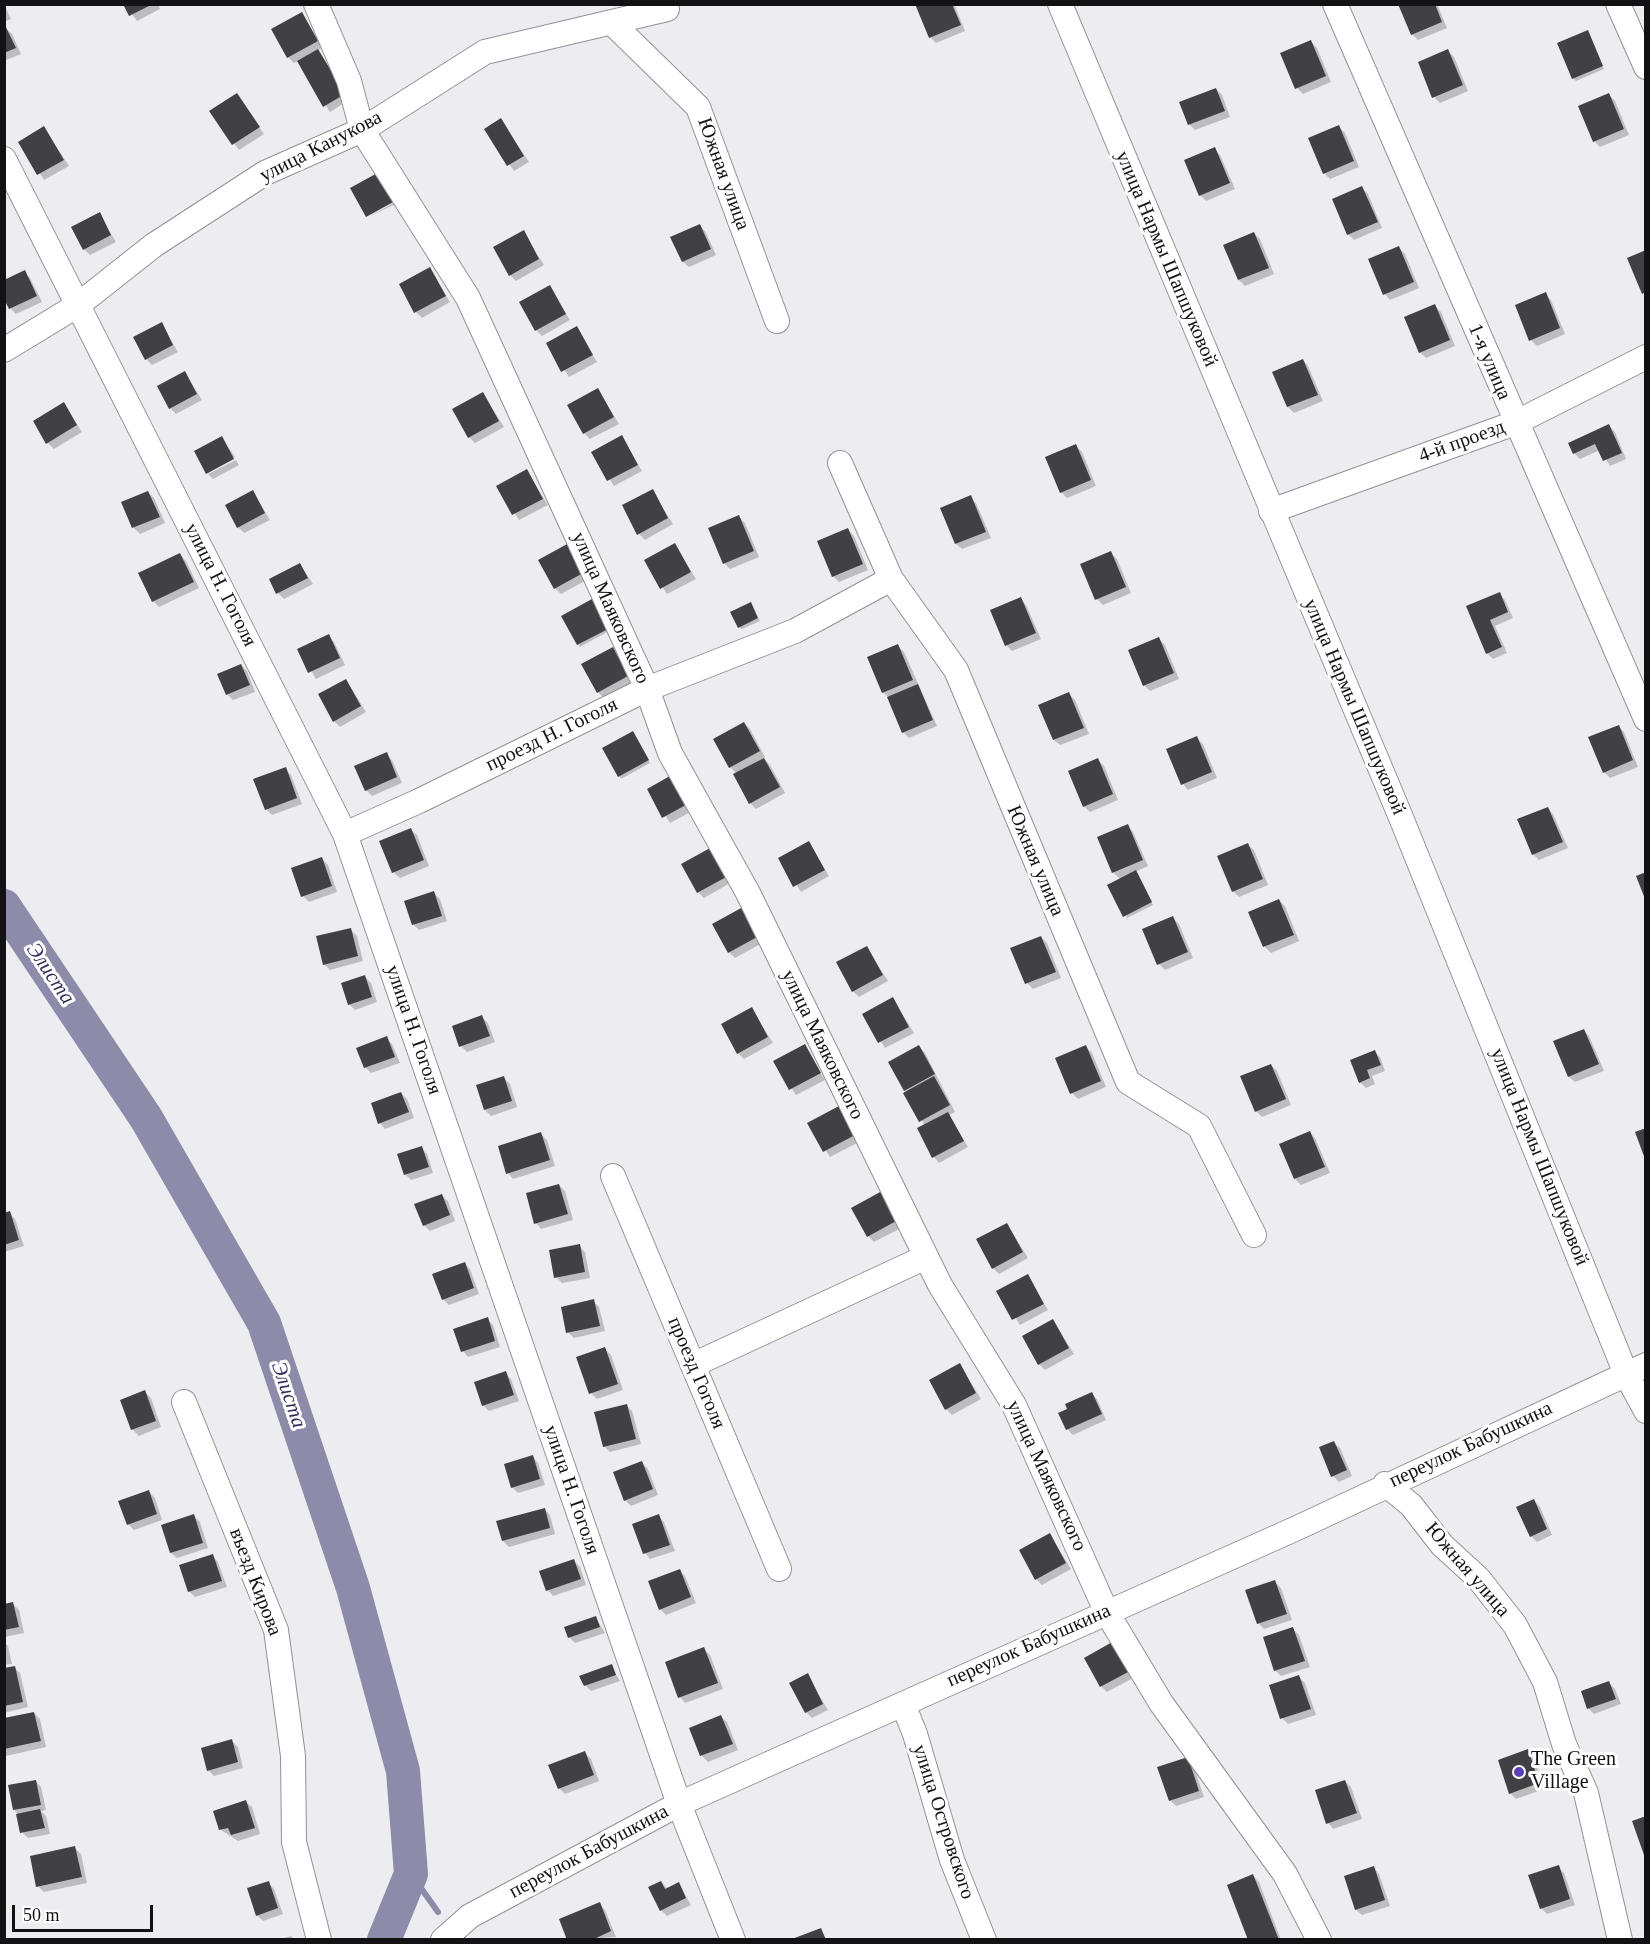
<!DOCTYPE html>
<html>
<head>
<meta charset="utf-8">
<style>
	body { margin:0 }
	#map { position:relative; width:1650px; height:1944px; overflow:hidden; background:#ededf1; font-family:"Times New Roman",serif }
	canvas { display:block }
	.frame { position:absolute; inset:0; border:6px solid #121214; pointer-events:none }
	.scale { position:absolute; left:12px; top:1905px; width:141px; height:27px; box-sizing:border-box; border:3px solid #121214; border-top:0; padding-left:8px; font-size:18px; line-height:21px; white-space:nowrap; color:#121214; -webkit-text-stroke:4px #fff; paint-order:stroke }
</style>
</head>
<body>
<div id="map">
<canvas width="1650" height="1944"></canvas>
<div class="frame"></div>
<div class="scale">50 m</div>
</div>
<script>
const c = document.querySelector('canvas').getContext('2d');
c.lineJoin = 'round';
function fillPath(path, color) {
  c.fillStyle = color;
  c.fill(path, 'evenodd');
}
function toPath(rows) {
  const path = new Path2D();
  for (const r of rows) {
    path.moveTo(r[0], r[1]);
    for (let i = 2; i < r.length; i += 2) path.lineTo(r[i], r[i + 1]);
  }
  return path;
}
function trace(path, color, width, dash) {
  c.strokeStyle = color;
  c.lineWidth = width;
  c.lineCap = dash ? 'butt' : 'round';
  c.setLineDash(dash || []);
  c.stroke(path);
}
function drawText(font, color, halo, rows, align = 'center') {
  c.font = font + ' "Times New Roman",serif';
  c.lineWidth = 6;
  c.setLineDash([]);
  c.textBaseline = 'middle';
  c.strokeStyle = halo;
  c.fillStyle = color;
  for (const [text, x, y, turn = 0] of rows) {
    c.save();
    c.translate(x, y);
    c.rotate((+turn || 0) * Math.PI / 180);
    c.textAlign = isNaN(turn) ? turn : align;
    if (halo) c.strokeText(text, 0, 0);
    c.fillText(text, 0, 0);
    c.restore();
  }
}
const shadow = toPath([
	[4,4,11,19,4,22],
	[125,4,158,4,160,9,137,21],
	[919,4,954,4,965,31,936,43,930,37],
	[1400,4,1437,4,1447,28,1418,40,1412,34],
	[302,14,323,48,318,50,349,100,330,112,298,61,294,63,288,57],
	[4,28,12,34,21,54,4,61],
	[1587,32,1604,69,1576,81,1573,78],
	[1311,42,1317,48,1331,82,1303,94,1297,88],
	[1448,51,1454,57,1468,91,1440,103,1434,97],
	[1216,89,1222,95,1230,117,1195,130,1189,124],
	[236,95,264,134,239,150,211,112],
	[1609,95,1615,101,1629,135,1600,147,1594,141],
	[501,120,529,162,514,171,486,129],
	[1339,127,1345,133,1359,167,1330,179,1324,173],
	[44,128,69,166,44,180,20,142],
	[1214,149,1220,155,1235,189,1206,201,1200,195],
	[1362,188,1368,194,1382,228,1354,240,1348,234],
	[397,201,398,203,368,217],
	[99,214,116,242,90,255,84,249],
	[699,226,705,231,716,255,689,267,683,262,672,238],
	[523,232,544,265,516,281,510,275],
	[1254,233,1260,239,1274,274,1245,286,1239,280,1225,245],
	[1399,248,1405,254,1419,288,1390,300,1385,294],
	[429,268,450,302,422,318,416,312],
	[24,272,30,278,42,302,16,314,10,308],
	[549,287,570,320,542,336,536,330],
	[1545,294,1551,300,1565,334,1537,346,1531,340],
	[1435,306,1441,312,1455,346,1426,358,1420,352],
	[161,324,178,352,152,365,146,359],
	[576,328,597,362,569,377,548,344],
	[1303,360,1308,366,1323,401,1294,413,1288,407,1274,372],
	[185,373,202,400,176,414,170,408],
	[598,390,619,424,590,439,584,433],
	[483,394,504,427,475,443,469,437],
	[64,404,82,432,54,449,48,443],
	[1609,426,1615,432,1626,459,1610,466,1600,450,1580,459,1574,453],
	[622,437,642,471,614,486,593,453],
	[222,438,235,457,207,472],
	[1076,446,1082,452,1096,486,1067,498,1061,492],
	[236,460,239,465,213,479,208,474],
	[527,471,548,505,519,520,498,487],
	[652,491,673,524,645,540,639,534],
	[148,492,154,498,165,523,140,534,134,528,123,503],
	[253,492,270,520,244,533,238,527],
	[970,497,976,503,991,538,962,549,956,544],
	[739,517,745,523,759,557,730,569,724,563],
	[848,530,854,536,868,570,839,582,833,576],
	[569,545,590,578,561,594,555,588],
	[675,545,696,579,667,594,646,561],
	[1111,553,1117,559,1131,593,1103,605,1097,599],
	[180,555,186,561,199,588,159,607,153,601],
	[300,564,313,584,284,599,278,593],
	[1499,594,1505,600,1513,618,1495,626,1507,653,1493,659,1487,653,1468,607],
	[1021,599,1026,605,1041,639,1012,651,1006,645],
	[592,601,609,631,580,647,578,644],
	[750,604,760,621,742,629,739,627],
	[328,636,334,642,345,665,316,679,299,650],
	[1159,639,1165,645,1179,679,1150,691,1144,685],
	[898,646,904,652,937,726,909,738,903,732,888,697,883,692],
	[612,649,633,682,604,698,598,692],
	[241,665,247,671,255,692,233,700,228,695,219,674],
	[346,680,366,712,340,727,334,721],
	[1069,694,1075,700,1089,734,1060,745,1054,740,1040,705],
	[744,723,750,729,765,757,763,758,770,765,785,793,756,809,750,803,737,774,730,767],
	[1618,726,1624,732,1638,767,1610,778,1604,772],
	[635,736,650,763,621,779,619,776],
	[1197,738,1203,744,1217,778,1188,790,1183,784],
	[386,754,392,760,402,783,372,796,366,790],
	[1098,760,1104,766,1118,800,1090,812,1084,806],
	[285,769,291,775,302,804,272,815,266,809],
	[649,790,698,808,670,823],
	[1548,808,1553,814,1568,848,1539,860,1533,854],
	[1128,826,1133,832,1148,866,1135,872,1153,905,1127,918,1121,880,1113,872],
	[411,830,417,835,429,866,400,878,394,873,381,842],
	[808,843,829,876,801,892,780,859],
	[1248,845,1254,850,1268,885,1239,897,1233,891],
	[711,849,732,882,704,898,698,892],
	[322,859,328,865,337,892,309,902,303,896],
	[434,893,440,899,447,921,419,930,413,924],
	[1279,900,1285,906,1299,941,1271,953,1265,947,1250,912],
	[749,915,764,942,735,958,729,952],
	[1173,918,1179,924,1193,958,1165,970,1159,964],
	[351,930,357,936,363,961,330,970,324,964],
	[1041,937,1047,943,1061,978,1033,989,1027,983,1012,949],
	[867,948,888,981,859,997,853,991],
	[365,977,371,983,377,1002,355,1010,349,1004],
	[893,999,914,1033,885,1048,864,1015],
	[752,1009,773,1043,744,1059,738,1053],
	[482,1017,488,1023,495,1042,467,1052,461,1046],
	[1583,1030,1589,1036,1604,1071,1575,1082,1569,1077],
	[386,1038,392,1044,400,1063,371,1073,365,1067],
	[804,1046,825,1080,796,1095,775,1062],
	[919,1047,925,1053,955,1112,949,1115,968,1147,939,1163,934,1157,925,1126,905,1090],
	[1086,1047,1092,1053,1106,1087,1078,1099,1072,1093],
	[1374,1051,1380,1057,1385,1071,1372,1076,1375,1084,1366,1088,1360,1082],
	[1271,1065,1277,1071,1291,1105,1262,1117,1256,1111,1242,1077],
	[504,1078,510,1084,517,1107,491,1116,485,1110],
	[401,1093,407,1099,414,1118,385,1129,380,1123],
	[838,1108,859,1142,830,1157,809,1124],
	[1309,1132,1315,1138,1330,1173,1301,1185,1295,1179,1281,1144],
	[541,1134,547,1140,555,1166,513,1179,508,1173],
	[421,1148,427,1154,433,1173,411,1180,405,1174],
	[559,1185,565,1191,573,1220,541,1229,536,1223],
	[442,1196,448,1201,455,1221,430,1231,424,1225],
	[887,1199,903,1227,874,1242,868,1236],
	[9,1213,15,1219,24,1246,4,1252,4,1215],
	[1007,1224,1028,1258,999,1274,993,1268],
	[579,1246,585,1252,590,1278,562,1283,556,1277],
	[464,1263,470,1269,479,1294,449,1305,443,1299],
	[1027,1276,1048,1310,1020,1325,999,1292],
	[593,1301,599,1307,605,1331,574,1338,568,1332],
	[487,1319,493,1325,500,1347,468,1357,463,1351],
	[1053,1320,1074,1354,1045,1370,1039,1364],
	[605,1349,611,1355,623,1390,597,1399,591,1393,578,1358],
	[960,1365,981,1399,952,1415,946,1409],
	[505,1373,511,1379,519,1401,489,1411,483,1405],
	[145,1392,151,1398,161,1427,139,1436,133,1430,122,1401],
	[1091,1393,1097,1399,1106,1420,1073,1435,1067,1429],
	[627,1406,632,1411,641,1444,610,1452,604,1446],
	[1334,1443,1340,1448,1352,1476,1339,1482,1333,1476],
	[533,1457,538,1463,545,1485,518,1493,512,1487],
	[642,1463,648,1469,658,1495,631,1506,625,1500],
	[149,1492,155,1498,162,1520,134,1530,128,1524],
	[1534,1501,1540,1507,1552,1535,1537,1542,1531,1536],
	[544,1509,550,1515,555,1534,509,1547,503,1541],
	[194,1516,200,1522,208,1548,177,1558,171,1553],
	[658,1516,664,1522,675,1551,650,1559,645,1553],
	[1050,1535,1071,1569,1042,1585,1036,1579],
	[212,1556,218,1562,227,1587,195,1597,189,1591],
	[574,1561,580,1567,586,1585,553,1596,548,1590],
	[679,1570,685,1576,696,1603,666,1615,660,1609],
	[1275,1582,1281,1588,1292,1620,1264,1629,1258,1623],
	[13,1604,19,1610,24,1633,4,1637,4,1606],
	[596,1618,605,1633,575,1643,569,1637],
	[1293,1629,1299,1635,1310,1667,1281,1676,1275,1670],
	[4,1642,8,1646,12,1664,4,1665],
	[1114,1643,1135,1677,1107,1692,1101,1686],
	[704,1649,710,1655,723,1689,685,1703,680,1697,667,1663],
	[611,1666,620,1681,591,1691,585,1685],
	[14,1667,20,1673,28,1707,4,1713,4,1670],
	[807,1675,828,1710,812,1718,806,1712],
	[1299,1677,1305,1683,1316,1715,1288,1724,1282,1718],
	[1609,1683,1615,1689,1621,1704,1594,1714,1588,1708],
	[34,1713,40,1719,46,1747,6,1756,4,1720],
	[721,1717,727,1722,738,1750,708,1762,702,1756,691,1728],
	[232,1741,238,1747,243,1768,214,1776,208,1770],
	[1528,1751,1534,1757,1544,1789,1516,1799,1510,1793],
	[585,1753,591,1759,599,1781,565,1794,559,1788],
	[1187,1759,1193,1765,1204,1797,1176,1806,1170,1800],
	[36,1781,41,1787,46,1810,41,1811,46,1816,50,1834,28,1838,22,1832,19,1815,14,1810],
	[1345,1781,1351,1787,1362,1819,1333,1829,1328,1823],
	[246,1802,252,1807,260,1834,238,1841,221,1830],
	[75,1848,81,1854,87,1883,44,1892,38,1886],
	[1558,1867,1564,1873,1575,1905,1547,1914,1541,1908],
	[1374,1868,1379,1874,1390,1906,1362,1915,1356,1910],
	[1253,1876,1259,1882,1281,1940,1250,1940],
	[661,1882,668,1889,679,1884,691,1905,667,1916,661,1910],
	[268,1883,274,1889,283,1914,263,1921,257,1915],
	[599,1904,605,1910,616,1937,569,1940],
	[291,1936,294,1940,278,1940]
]);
const stream = toPath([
	[411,1874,438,1912]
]);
const river = toPath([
	[4,906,146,1118,264,1323,353,1588,403,1771,411,1874,384,1940]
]);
const building = toPath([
	[123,4,153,4,129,16],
	[915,4,952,4,961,25,929,38],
	[1398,4,1435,4,1442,22,1411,35],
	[302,12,318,41,287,58,271,29],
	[4,23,16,48,4,53],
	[1588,30,1603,66,1572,79,1557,43],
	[1311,40,1326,76,1295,89,1280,53],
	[318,49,345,94,323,107,297,61],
	[1448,49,1463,85,1432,98,1418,62],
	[1216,88,1225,111,1188,125,1179,102],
	[237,93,260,127,232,145,209,111],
	[1609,93,1624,129,1593,142,1578,106],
	[501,118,524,156,507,166,484,129],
	[1339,125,1354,161,1323,174,1308,138],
	[44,126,64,160,37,175,18,142],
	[1215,147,1230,183,1199,196,1184,160],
	[381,171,397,200,366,217,350,188],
	[1362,186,1378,222,1347,235,1332,199],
	[100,212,111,235,83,250,71,227],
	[700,224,711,249,682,262,670,237],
	[524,230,539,259,509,276,493,247],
	[1254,232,1269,268,1238,280,1223,245],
	[1399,246,1414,282,1383,295,1368,259],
	[1646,250,1646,292,1642,294,1627,258],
	[430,267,446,296,414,313,399,284],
	[25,270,37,296,9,309,4,299,4,280],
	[550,285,566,314,535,331,519,302],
	[1546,292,1560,328,1529,341,1515,305],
	[1435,304,1450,340,1419,353,1404,317],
	[162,322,173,345,145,360,133,337],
	[577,326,593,355,561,372,546,343],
	[1303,359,1318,395,1287,407,1272,372],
	[185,371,197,394,169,409,157,386],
	[598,388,614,417,583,434,567,405],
	[483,392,499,421,468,438,452,409],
	[64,402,77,425,46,444,33,421],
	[1609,424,1622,453,1603,461,1595,444,1573,454,1568,443],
	[622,435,638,465,607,481,591,452],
	[222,436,234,459,206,474,194,451],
	[1076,444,1091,480,1060,493,1045,457],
	[527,469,543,499,512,515,496,486],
	[653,489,668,518,637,535,622,505],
	[253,490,265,513,237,528,225,505],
	[148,491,160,517,132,528,121,502],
	[971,495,986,532,955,544,940,508],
	[739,515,754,551,723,564,708,528],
	[848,528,863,564,832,577,817,541],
	[569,543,585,572,554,589,538,560],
	[675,543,691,572,660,589,644,560],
	[1111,551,1126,587,1095,600,1080,564],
	[180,553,194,582,152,602,138,573],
	[300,563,308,578,276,594,269,579],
	[1500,592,1508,612,1490,620,1502,647,1486,654,1466,606],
	[1021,597,1036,633,1005,646,990,610],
	[592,599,608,629,577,645,561,616],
	[751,602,758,618,738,628,730,612],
	[329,634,340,658,308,673,297,649],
	[1159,637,1174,673,1143,686,1128,650],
	[898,644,913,680,882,693,867,657],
	[613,647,628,676,597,693,581,664],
	[241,664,250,685,226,695,217,674],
	[346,679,361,706,333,722,318,694],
	[918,684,933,720,902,733,887,697],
	[1069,692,1084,728,1053,740,1038,705],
	[744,722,760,751,729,768,713,739],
	[1619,725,1633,760,1603,773,1588,737],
	[633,731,649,760,618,777,602,748],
	[1197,736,1212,772,1181,785,1166,749],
	[387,752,397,777,365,791,354,766],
	[764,758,780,787,749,804,733,774],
	[1098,758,1113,794,1083,807,1068,771],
	[286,767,297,798,265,810,253,779],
	[677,772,693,801,662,818,647,789],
	[1548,807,1563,842,1532,855,1517,819],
	[1128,824,1143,860,1112,873,1097,837],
	[411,828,424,860,392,873,379,841],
	[809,841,825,870,793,887,778,858],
	[1248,843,1263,879,1232,892,1217,856],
	[712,847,728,876,697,893,681,864],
	[322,857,332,886,301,897,291,868],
	[1136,870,1152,902,1123,917,1107,885],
	[1646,872,1646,899,1645,899,1636,876],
	[434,891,442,916,412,925,404,901],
	[1279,899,1294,935,1263,947,1248,912],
	[743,907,759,936,728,953,712,924],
	[1173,916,1188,952,1157,965,1142,929],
	[351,928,358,956,323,965,316,936],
	[1041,936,1056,972,1025,984,1010,948],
	[867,946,883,975,852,992,836,962],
	[365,975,372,997,348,1005,341,983],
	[893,997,909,1027,878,1043,862,1014],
	[752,1007,768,1037,737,1054,721,1024],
	[482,1015,490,1036,459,1047,452,1026],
	[1584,1029,1599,1064,1568,1077,1553,1041],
	[387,1036,395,1057,364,1068,356,1048],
	[805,1044,821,1073,789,1090,773,1061],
	[919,1045,935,1074,904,1091,888,1062],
	[1086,1045,1101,1081,1070,1094,1055,1058],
	[1375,1050,1381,1065,1367,1070,1370,1078,1359,1083,1350,1060],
	[1271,1064,1286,1099,1255,1112,1240,1076],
	[504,1076,512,1101,484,1110,476,1085],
	[934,1076,950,1105,919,1122,903,1093],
	[401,1092,409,1112,378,1124,371,1103],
	[839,1106,855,1135,823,1152,807,1123],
	[948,1112,964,1141,932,1158,917,1128],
	[1646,1128,1646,1159,1645,1159,1635,1132],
	[1310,1131,1325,1167,1294,1179,1279,1144],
	[541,1132,550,1160,506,1174,498,1146],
	[422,1146,429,1167,404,1175,397,1154],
	[559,1184,568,1214,534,1224,526,1193],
	[882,1191,898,1220,867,1237,851,1208],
	[442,1194,450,1215,423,1226,414,1204],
	[10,1211,19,1240,4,1245,4,1213],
	[1007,1223,1023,1252,992,1269,976,1239],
	[580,1244,585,1272,554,1278,549,1250],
	[465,1262,474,1288,442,1300,432,1274],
	[1028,1274,1044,1304,1012,1320,996,1291],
	[594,1299,600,1326,566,1333,561,1307],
	[488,1317,495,1341,461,1352,453,1329],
	[1053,1319,1069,1348,1038,1365,1022,1336],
	[605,1347,618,1384,589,1394,576,1357],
	[960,1363,976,1393,945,1410,929,1380],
	[506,1371,514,1395,482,1406,474,1382],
	[145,1390,156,1421,131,1430,120,1400],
	[1092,1392,1102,1414,1066,1430,1058,1413,1067,1409,1065,1404],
	[627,1404,636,1439,603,1447,594,1412],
	[1334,1441,1347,1470,1331,1477,1319,1447],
	[533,1455,540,1479,511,1488,504,1464],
	[642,1461,653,1489,624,1501,613,1472],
	[149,1490,157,1514,127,1525,118,1501],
	[1534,1499,1547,1529,1530,1537,1516,1507],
	[545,1508,550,1528,502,1541,496,1521],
	[194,1514,203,1543,170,1553,161,1525],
	[659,1514,670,1545,643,1554,632,1524],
	[1050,1533,1066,1563,1035,1580,1019,1550],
	[213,1554,222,1581,188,1592,179,1565],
	[574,1559,581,1579,546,1591,539,1571],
	[680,1569,691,1597,659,1610,648,1581],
	[1275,1580,1287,1614,1257,1624,1245,1590],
	[13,1602,19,1627,4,1630,4,1604],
	[596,1616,600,1627,568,1638,564,1627],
	[1293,1627,1305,1661,1274,1671,1263,1637],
	[1114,1641,1130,1671,1100,1687,1084,1658],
	[704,1647,718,1683,678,1698,665,1662],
	[612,1664,616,1675,584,1686,579,1676],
	[15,1666,23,1702,4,1706,4,1668],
	[808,1673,823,1704,805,1713,789,1683],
	[1299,1675,1311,1709,1280,1719,1269,1685],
	[1609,1681,1616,1699,1587,1709,1581,1691],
	[34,1712,41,1741,4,1749,4,1718],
	[721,1715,733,1744,700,1756,689,1728],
	[232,1739,238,1762,207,1771,201,1748],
	[1528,1749,1539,1783,1509,1794,1498,1760],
	[585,1751,594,1775,558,1789,548,1765],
	[1188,1757,1199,1791,1169,1801,1157,1767],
	[36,1780,41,1805,13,1810,8,1785],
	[1345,1780,1357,1813,1326,1824,1315,1790],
	[246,1800,255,1828,231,1835,228,1828,219,1830,213,1811],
	[40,1809,45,1828,20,1833,16,1814],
	[1646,1816,1646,1854,1644,1855,1632,1821],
	[75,1846,82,1877,36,1887,30,1856],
	[1559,1865,1570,1899,1540,1909,1528,1875],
	[1374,1866,1385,1900,1355,1910,1344,1876],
	[1253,1874,1279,1940,1248,1940,1227,1885],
	[269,1881,278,1908,256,1916,247,1888],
	[661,1881,665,1889,679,1882,686,1898,660,1911,648,1887],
	[600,1902,611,1931,592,1940,567,1940,559,1919],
	[821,1928,826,1940,792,1940,792,1939]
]);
const minor = toPath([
	[316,4,349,81,362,130,468,298,647,689,670,753,748,893,940,1285,1014,1405,1106,1611,1161,1703,1285,1874,1319,1940],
	[1060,4,1402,820,1626,1374,1646,1411],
	[1335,4,1646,719],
	[1618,4,1646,67],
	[611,22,698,107,777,321],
	[4,159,345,834,679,1804,733,1940],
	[4,350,78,305,154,245,265,173,362,130,485,52,667,9],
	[840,463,891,579,956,670,1128,1082,1199,1126,1254,1235],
	[1271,511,1515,423,1646,357],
	[345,834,419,801,647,689,795,631,891,579],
	[613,1176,779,1569],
	[693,1365,926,1257],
	[184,1402,276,1630,293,1756,294,1842,319,1940],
	[1385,1484,1411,1505,1442,1545,1478,1578,1515,1625,1545,1682,1564,1744,1586,1793,1620,1940],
	[903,1704,915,1734,952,1860,984,1940],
	[443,1940,470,1916,679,1804,1297,1528,1646,1365]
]);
const markers = [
	[1519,1772,6,"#5940b8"]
];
const streetNames = [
	["улица Канукова",321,147,-27],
	["Южная улица",723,174,70],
	["улица Нармы Шапшуковой",1166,259,67],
	["1-я улица",1489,362,67],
	["4-й проезд",1462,442,-20],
	["улица Н. Гоголя",220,585,63],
	["улица Маяковского",610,608,66],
	["улица Нармы Шапшуковой",1354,707,67],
	["проезд Н. Гоголя",552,735,-26],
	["Южная улица",1035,861,67],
	["улица Н. Гоголя",413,1030,71],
	["улица Маяковского",822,1045,64],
	["улица Нармы Шапшуковой",1539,1157,68],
	["проезд Гоголя",696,1373,67],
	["переулок Бабушкина",1471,1445,-25],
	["улица Маяковского",1046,1476,65],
	["улица Н. Гоголя",571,1490,71],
	["Южная улица",1467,1570,49],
	["въезд Кирова",255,1582,69],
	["переулок Бабушкина",1029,1646,-24],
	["улица Островского",943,1822,72],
	["переулок Бабушкина",589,1852,-28]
];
const poiNames = [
	["The Green",1531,1760],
	["Village",1531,1783]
];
const waterNames = [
	["Элиста",50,974,56],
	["Элиста",288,1395,71]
];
fillPath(shadow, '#0003');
trace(stream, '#8c8baa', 6);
trace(river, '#8c8baa', 34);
fillPath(building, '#414145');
trace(minor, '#929296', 26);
trace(minor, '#fff', 24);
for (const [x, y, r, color] of markers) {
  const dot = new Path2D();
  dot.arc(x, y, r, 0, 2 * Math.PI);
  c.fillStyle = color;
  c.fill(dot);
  trace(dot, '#fff', 2);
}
drawText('20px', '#121214', '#fff', streetNames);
drawText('20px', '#121214', '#fff', poiNames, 'left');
drawText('italic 21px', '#332d59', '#fff', waterNames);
</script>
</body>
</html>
